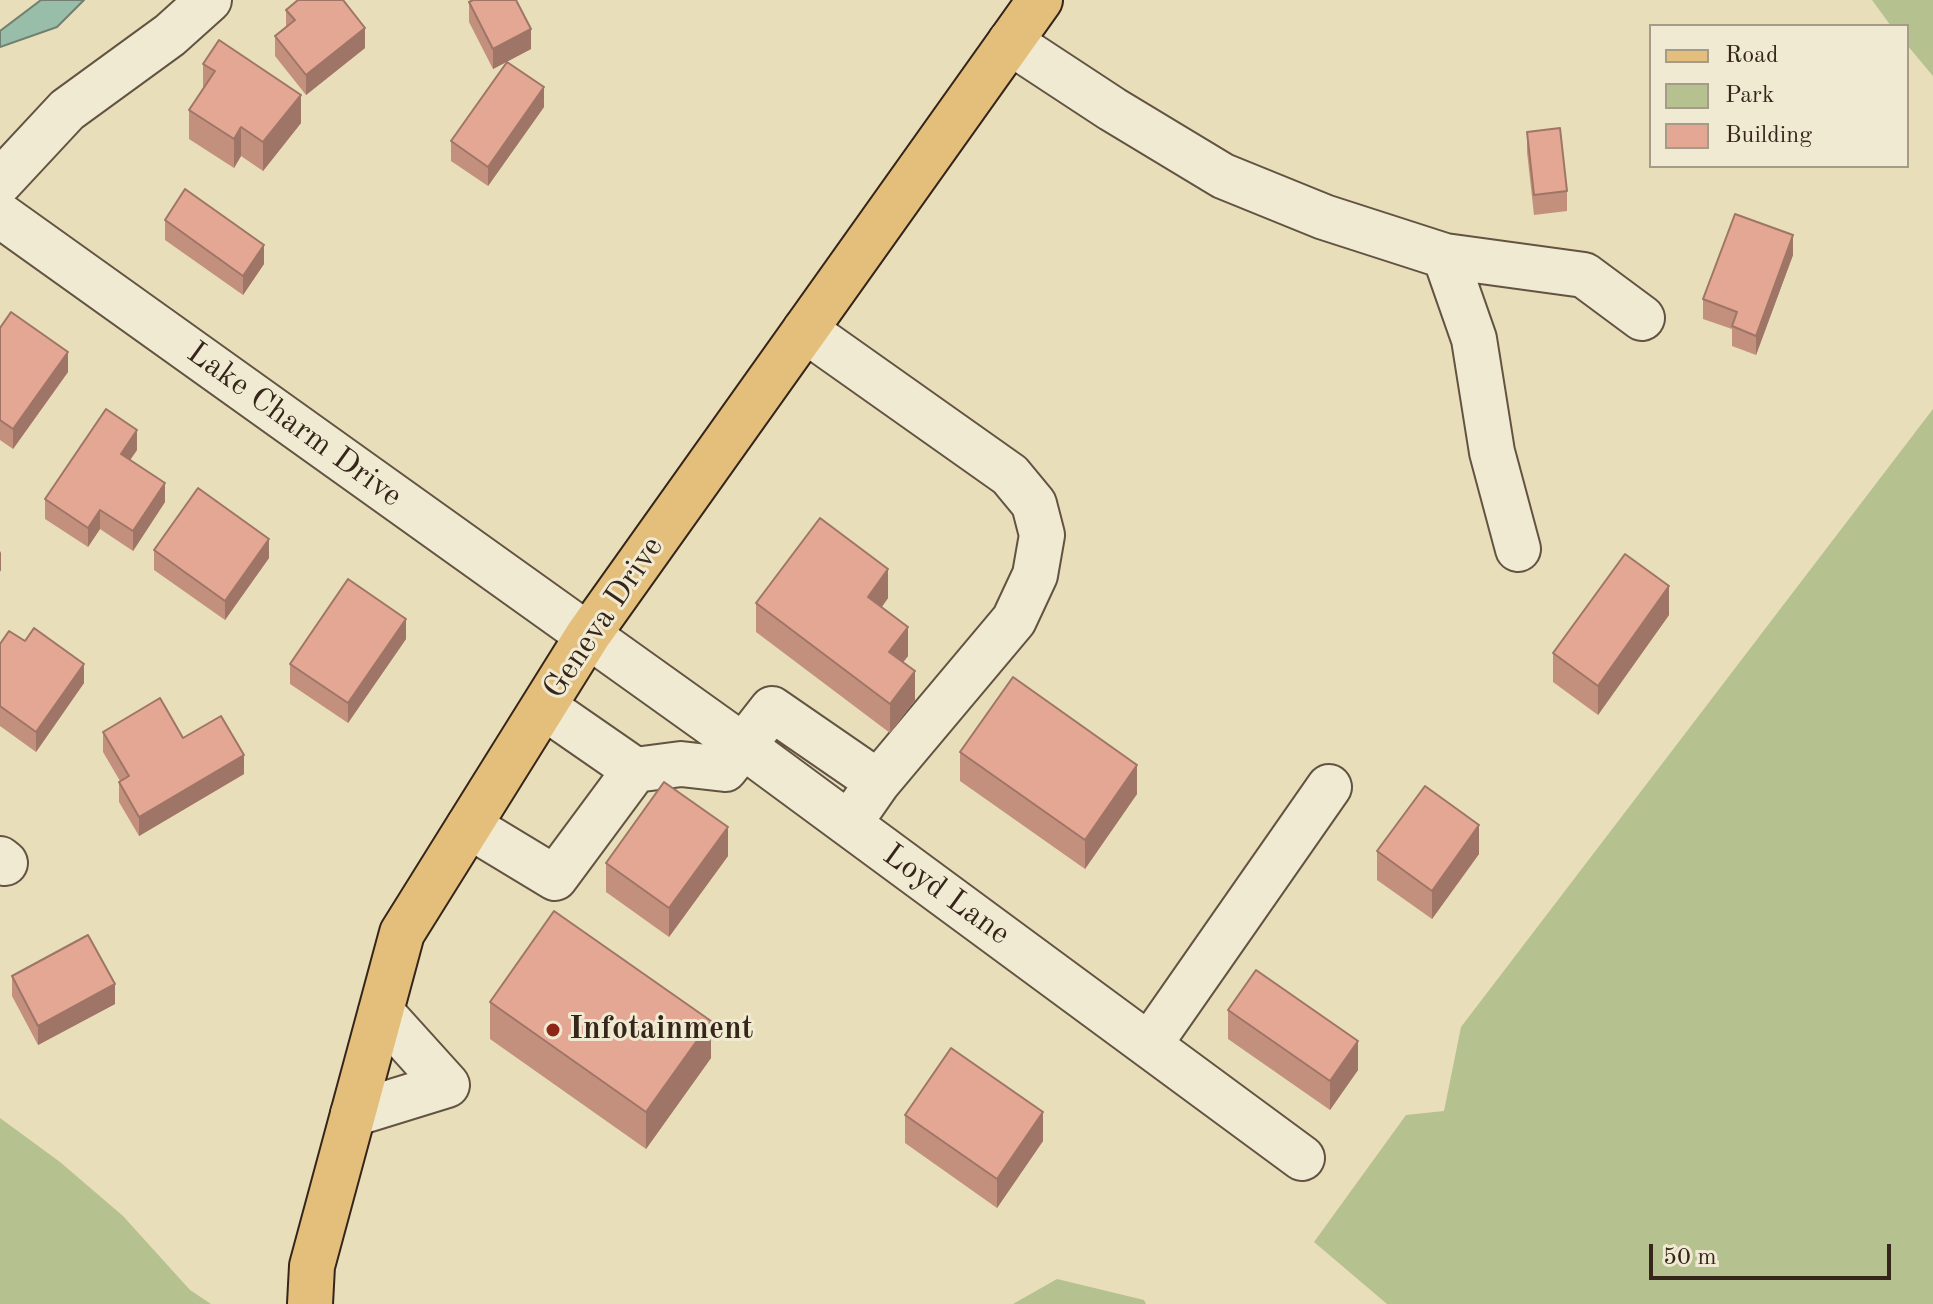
<!DOCTYPE html>
<html>
<head>
<meta charset="utf-8">
<style>
	body { margin:0 }
	#map { position:relative; width:1933px; height:1304px; overflow:hidden; background:#e8deb9; font-family:"Old Standard TT",serif }
	canvas { display:block }
	.legend { position:absolute; left:1649px; top:24px; width:260px; height:144px; box-sizing:border-box; background:#f0ead2; border:2px solid #a69b88; margin:0; padding:10px 14px; list-style:none; font-size:24px; color:#36251a }
	.legend li { display:flex; align-items:center; gap:16px; height:40px }
	.legend b { width:40px; border:2px solid #a69b88 }
	.scale { position:absolute; left:1649px; top:1244px; width:242px; height:36px; box-sizing:border-box; border:4px solid #36251a; border-top:0; padding-left:10px; font-size:24px; line-height:28px; white-space:nowrap; color:#36251a; -webkit-text-stroke:6px #f0ead2; paint-order:stroke }
</style>
</head>
<body>
<div id="map">
<canvas width="1933" height="1304"></canvas>
<ul class="legend">
<li><b style="height:10px;background:#e4bf7c"></b>Road</li>
<li><b style="height:22px;background:#b5c18f"></b>Park</li>
<li><b style="height:22px;background:#e3a793"></b>Building</li>
</ul>
<div class="scale">50 m</div>
</div>
<script>
const c = document.querySelector('canvas').getContext('2d');
c.lineJoin = 'round';
function fillPath(path, color) {
  c.fillStyle = color;
  c.fill(path, 'evenodd');
}
function toPath(rows) {
  const path = new Path2D();
  for (const r of rows) {
    path.moveTo(r[0], r[1]);
    for (let i = 2; i < r.length; i += 2) path.lineTo(r[i], r[i + 1]);
  }
  return path;
}
function trace(path, color, width, dash) {
  c.strokeStyle = color;
  c.lineWidth = width;
  c.lineCap = dash ? 'butt' : 'round';
  c.setLineDash(dash || []);
  c.stroke(path);
}
function drawText(font, color, halo, rows, align = 'center') {
  c.font = font + ' "Old Standard TT",serif';
  c.lineWidth = 6;
  c.setLineDash([]);
  c.textBaseline = 'middle';
  c.strokeStyle = halo;
  c.fillStyle = color;
  for (const [text, x, y, turn = 0] of rows) {
    c.save();
    c.translate(x, y);
    c.rotate((+turn || 0) * Math.PI / 180);
    c.textAlign = isNaN(turn) ? turn : align;
    if (halo) c.strokeText(text, 0, 0);
    c.fillText(text, 0, 0);
    c.restore();
  }
}
const green = toPath([
	[1872,0,1933,0,1933,76,1907,45,1907,26,1891,26],
	[1933,409,1933,1304,1387,1304,1314,1242,1406,1115,1444,1111,1461,1027],
	[0,1118,60,1162,123,1216,190,1290,211,1304,0,1304],
	[1057,1279,1144,1300,1146,1304,1013,1304]
]);
const water = toPath([
	[41,0,84,0,57,27,0,47,0,31,41,0]
]);
const minor = toPath([
	[1010,42,1112,109,1223,176,1324,217,1445,256,1584,275,1642,318],
	[0,182,67,110,170,35,209,0],
	[0,215,743,746,1302,1158],
	[1445,256,1474,339,1492,452,1518,549],
	[805,330,1010,475,1034,504,1042,535,1035,575,1014,620,878,782],
	[544,707,635,770,681,764,725,769,772,709,878,782,862,805],
	[469,826,555,878,635,770],
	[0,859,5,863],
	[1149,1045,1329,787],
	[353,1114,447,1085,381,1012]
]);
const major = toPath([
	[310,1304,312,1266,402,933,588,635,1040,0]
]);
const wall = toPath([
	[517,1,531,49,493,69,469,22,469,2],
	[286,10,365,48,306,95,275,56,275,36,286,27],
	[203,64,301,123,263,171,241,156,234,168,189,139,189,110,203,89],
	[544,107,488,186,451,161,451,141],
	[1527,132,1567,191,1567,211,1534,215,1527,152],
	[165,220,264,264,243,295,165,240],
	[1793,255,1756,355,1732,346,1732,329,1703,319,1703,299],
	[0,328,68,372,13,449,0,440],
	[137,450,130,460,165,502,133,551,100,529,88,547,45,519,45,499],
	[154,550,269,558,225,620,154,570],
	[888,598,882,607,908,656,903,662,915,700,890,733,756,632,756,603],
	[1669,615,1598,715,1553,682,1553,653],
	[406,639,348,723,290,684,290,664],
	[0,644,84,683,36,752,0,726],
	[103,732,183,738,244,774,139,836,119,802,119,782,120,781,103,752],
	[960,752,1137,794,1085,869,960,781],
	[1377,851,1479,854,1432,919,1377,880],
	[728,856,669,937,606,892,606,863],
	[12,976,115,1004,38,1045,12,996],
	[490,1002,711,1058,646,1149,490,1039],
	[1228,1010,1358,1070,1330,1110,1228,1039],
	[905,1115,1043,1141,997,1208,905,1143]
]);
const shadedWall = toPath([
	[365,28,365,48,306,95,306,75],
	[531,29,531,49,493,69,493,49],
	[544,87,544,107,488,186,488,167],
	[301,95,301,123,263,171,263,142],
	[241,127,241,156,234,168,234,139],
	[1793,235,1793,255,1756,355,1756,336],
	[264,245,264,264,243,295,243,276],
	[68,352,68,372,13,449,13,429],
	[137,430,137,450,121,473,121,454],
	[165,483,165,502,133,551,133,531],
	[100,510,100,529,88,547,88,528],
	[269,539,269,558,225,620,225,601],
	[1,551,1,570,0,572,0,553],
	[888,569,888,598,868,626,868,597],
	[1669,586,1669,615,1598,715,1598,686],
	[406,619,406,639,348,723,348,703],
	[908,627,908,656,889,681,889,652],
	[84,664,84,683,36,752,36,732],
	[915,671,915,700,890,733,890,704],
	[244,755,244,774,139,836,139,817],
	[1137,765,1137,794,1085,869,1085,840],
	[1479,825,1479,854,1432,919,1432,891],
	[728,827,728,856,669,937,669,908],
	[115,984,115,1004,38,1045,38,1026],
	[711,1021,711,1058,646,1149,646,1112],
	[1358,1041,1358,1070,1330,1110,1330,1081],
	[1043,1112,1043,1141,997,1208,997,1179]
]);
const building = toPath([
	[298,0,343,0,365,28,306,75,275,36,295,20,286,10,298,0],
	[473,0,516,0,531,29,493,49,469,2,473,0],
	[219,40,301,95,263,142,241,127,234,139,189,110,215,71,203,64,219,40],
	[507,62,544,87,488,167,451,141,507,62],
	[1560,128,1567,191,1534,195,1527,132,1560,128],
	[185,189,264,245,243,276,165,220,185,189],
	[1735,214,1793,235,1756,336,1732,326,1737,312,1703,299,1735,214],
	[11,312,68,352,13,429,0,420,0,328,11,312],
	[106,409,137,430,121,454,165,483,133,531,100,510,88,528,45,499,106,409],
	[198,488,269,539,225,601,154,550,198,488],
	[820,518,888,569,868,597,908,627,889,652,915,671,890,704,756,603,820,518],
	[1625,554,1669,586,1598,686,1553,653,1625,554],
	[348,579,406,619,348,703,290,664,348,579],
	[34,628,84,664,36,732,0,706,0,644,9,631,25,641,34,628],
	[1013,677,1137,765,1085,840,960,752,1013,677],
	[160,698,183,738,221,716,244,755,139,817,119,782,129,776,103,732,160,698],
	[664,782,728,827,669,908,606,863,664,782],
	[1425,786,1479,825,1432,891,1377,851,1425,786],
	[554,911,711,1021,646,1112,490,1002,554,911],
	[88,935,115,984,38,1026,12,976,88,935],
	[1256,970,1358,1041,1330,1081,1228,1010,1256,970],
	[951,1048,1043,1112,997,1179,905,1115,951,1048]
]);
const markers = [
	[553,1030,8,"#8f2418"]
];
const streetNames = [
	["Lake Charm Drive",294,425,36],
	["Geneva Drive",604,618,-56],
	["Loyd Lane",946,895,36]
];
const poiNames = [
	["Infotainment",569,1030]
];
fillPath(green, '#b5c18f');
fillPath(water, '#98bda9');
trace(water, '#718070', 2);
trace(minor, '#625342', 48);
trace(major, '#36251a', 48);
trace(minor, '#f0ead2', 44);
trace(major, '#e4bf7c', 44);
fillPath(wall, '#c3907e');
fillPath(shadedWall, '#9f7567');
fillPath(building, '#e3a793');
trace(building, '#9f7567', 2);
for (const [x, y, r, color] of markers) {
  const dot = new Path2D();
  dot.arc(x, y, r, 0, 2 * Math.PI);
  c.fillStyle = color;
  c.fill(dot);
  trace(dot, '#f0ead2', 3);
}
drawText('32px', '#36251a', '#f0ead2', streetNames);
drawText('bold 32px', '#36251a', '#f0ead2', poiNames, 'left');
</script>
</body>
</html>
